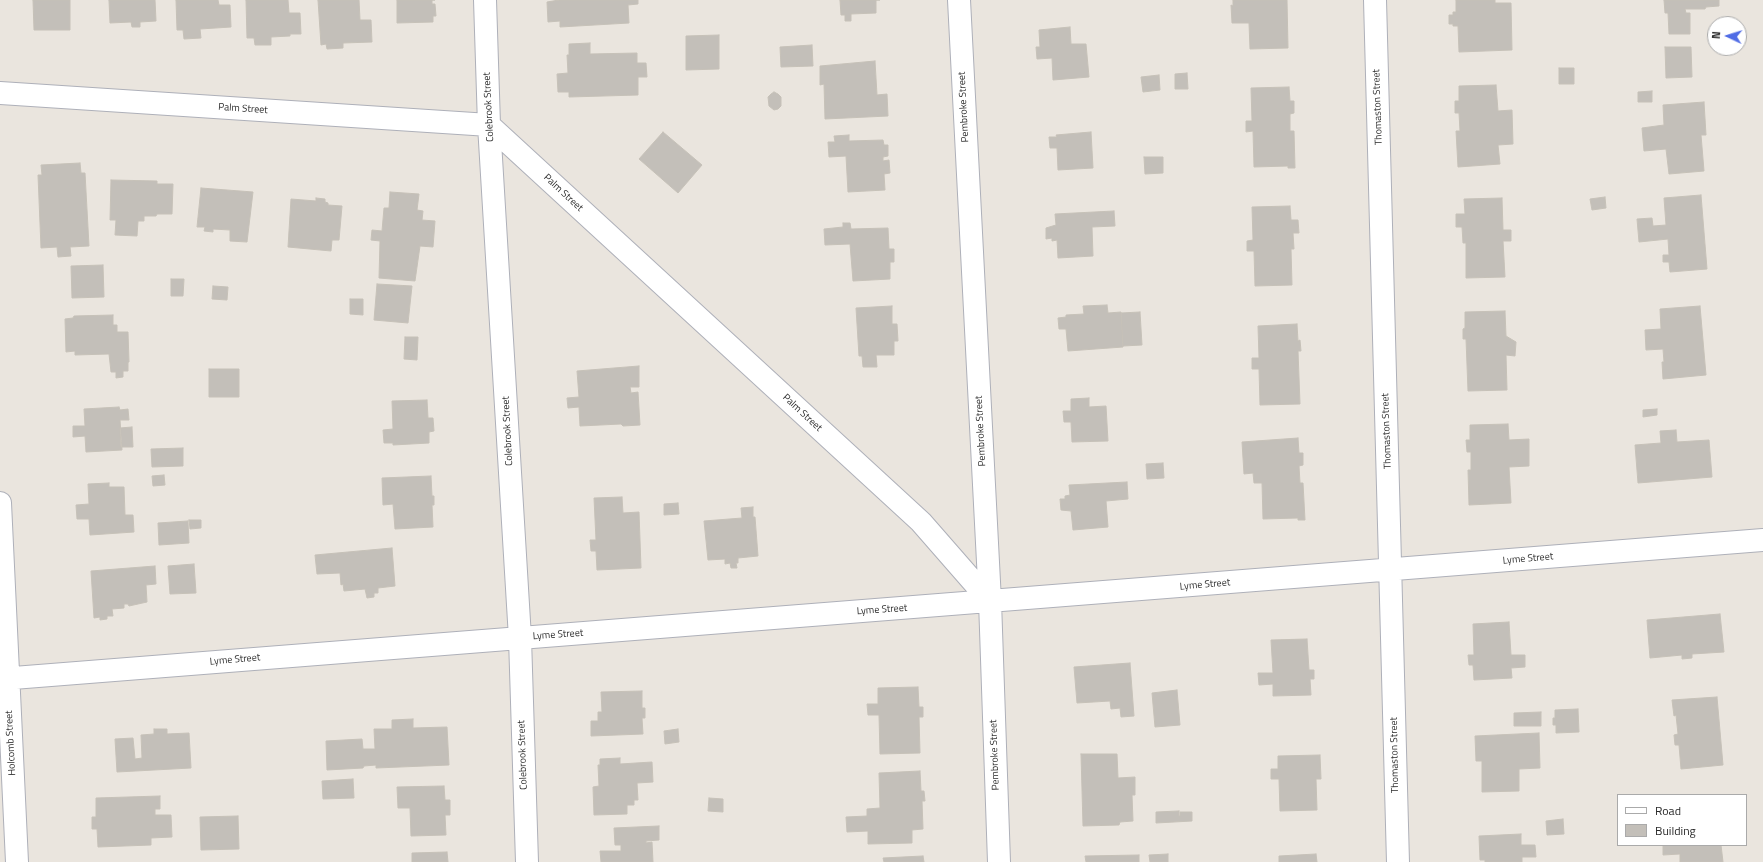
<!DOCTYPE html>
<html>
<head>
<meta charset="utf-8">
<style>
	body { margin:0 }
	#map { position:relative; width:1763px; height:862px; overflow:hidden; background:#eae5de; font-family:"Titillium Web",sans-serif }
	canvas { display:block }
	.legend { position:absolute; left:1617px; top:794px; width:130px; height:52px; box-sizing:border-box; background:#fff; border:1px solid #aaa; margin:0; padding:5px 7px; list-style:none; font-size:12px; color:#2a2a2a }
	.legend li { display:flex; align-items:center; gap:8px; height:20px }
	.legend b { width:20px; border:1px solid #aaa }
	.north { position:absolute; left:1707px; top:16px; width:40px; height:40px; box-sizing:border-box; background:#fff; border:1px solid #aaa; border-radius:50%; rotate:274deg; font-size:11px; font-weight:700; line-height:16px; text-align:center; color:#2a2a2a }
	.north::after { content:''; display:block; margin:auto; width:14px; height:18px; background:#506ce5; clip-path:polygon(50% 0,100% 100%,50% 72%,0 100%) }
</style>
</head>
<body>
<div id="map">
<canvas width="1763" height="862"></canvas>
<ul class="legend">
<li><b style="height:5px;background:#fff"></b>Road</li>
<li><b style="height:11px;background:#c3bfb9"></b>Building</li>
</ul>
<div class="north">N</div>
</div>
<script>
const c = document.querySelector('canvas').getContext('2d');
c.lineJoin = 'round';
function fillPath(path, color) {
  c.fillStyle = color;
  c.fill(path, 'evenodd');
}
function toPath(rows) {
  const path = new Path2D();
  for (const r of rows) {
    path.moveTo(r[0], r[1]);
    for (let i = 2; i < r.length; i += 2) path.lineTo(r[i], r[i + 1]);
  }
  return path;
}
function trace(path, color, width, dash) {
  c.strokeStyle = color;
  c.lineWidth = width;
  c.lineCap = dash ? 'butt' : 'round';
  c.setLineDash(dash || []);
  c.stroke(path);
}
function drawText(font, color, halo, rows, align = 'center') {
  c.font = font + ' "Titillium Web",sans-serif';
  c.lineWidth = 3.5;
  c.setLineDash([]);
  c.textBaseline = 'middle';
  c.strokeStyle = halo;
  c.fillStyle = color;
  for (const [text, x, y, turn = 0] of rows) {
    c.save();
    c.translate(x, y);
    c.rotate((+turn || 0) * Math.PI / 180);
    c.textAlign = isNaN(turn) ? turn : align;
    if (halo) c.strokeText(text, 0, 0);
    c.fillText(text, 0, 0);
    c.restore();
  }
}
const building = toPath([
	[33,0,70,0,70,30,34,30,33,0],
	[109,0,155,0,156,21,140,22,140,27,132,27,131,22,110,23,109,0],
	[176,0,218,0,219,5,230,5,231,27,200,29,201,38,184,39,183,30,177,30,176,0],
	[246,0,288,0,289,13,300,13,301,34,290,34,290,36,271,37,271,45,255,45,254,38,247,38,246,0],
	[318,0,359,0,360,20,371,20,372,42,343,43,343,48,327,49,326,44,321,45,318,0],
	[397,0,435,0,432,0,432,4,435,4,436,16,433,16,433,22,397,23,397,0],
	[559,0,638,0,638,4,628,5,629,23,560,27,560,21,548,22,547,2,559,0],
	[840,0,880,0,876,0,876,13,851,14,851,21,845,21,845,15,841,15,840,0],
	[1233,0,1287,0,1288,48,1250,49,1249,23,1232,23,1231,5,1233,6,1233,0],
	[1456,0,1495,0,1495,3,1511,3,1512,50,1459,52,1458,26,1453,26,1453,24,1449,24,1449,15,1453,15,1453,12,1456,12,1456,0],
	[1664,0,1719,0,1719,6,1706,7,1705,9,1685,9,1686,13,1690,13,1690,34,1669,34,1668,13,1665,13,1664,0],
	[1070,27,1071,44,1086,44,1089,77,1053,80,1052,58,1037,59,1036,47,1040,47,1039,30,1070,27],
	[719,35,719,69,686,70,686,36,719,35],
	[590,43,590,54,637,53,637,63,646,63,647,77,638,77,638,95,569,97,569,92,558,92,557,74,568,73,567,55,569,55,569,44,590,43],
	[812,45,813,66,781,67,780,47,812,45],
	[1665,47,1691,47,1692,77,1666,78,1665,47],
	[875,61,877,95,887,94,888,116,825,119,824,84,820,85,820,66,875,61],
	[1559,68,1574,68,1574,84,1559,84,1559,68],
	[1187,73,1188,89,1175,89,1175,74,1187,73],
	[1159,75,1160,90,1143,92,1141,77,1159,75],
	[1496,85,1498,111,1512,110,1513,144,1498,145,1500,164,1458,167,1456,131,1460,131,1459,113,1455,113,1455,101,1459,101,1459,86,1496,85],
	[1289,87,1290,101,1294,101,1294,113,1290,114,1290,131,1294,131,1295,168,1288,168,1288,166,1254,167,1253,131,1246,132,1246,121,1252,121,1251,88,1289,87],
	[1652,91,1652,102,1638,102,1638,92,1652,91],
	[774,92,778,94,781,97,781,106,778,109,774,110,769,106,768,97,771,94,774,92],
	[1704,102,1706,135,1701,135,1704,171,1669,174,1666,149,1644,151,1642,128,1664,125,1663,105,1704,102],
	[663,132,702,165,678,193,639,159,663,132],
	[1091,132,1093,168,1058,170,1057,148,1050,148,1049,137,1057,137,1056,135,1091,132],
	[849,135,849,141,883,140,884,145,888,145,888,156,883,157,883,161,889,160,890,173,884,174,885,190,848,192,846,156,829,157,828,142,835,142,834,136,849,135],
	[1144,157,1163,157,1163,173,1145,174,1144,157],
	[80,163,81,173,85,173,89,246,70,247,71,256,58,257,57,247,41,248,38,175,42,175,41,165,80,163],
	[111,180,157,181,157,184,173,184,172,214,157,214,156,216,144,216,144,221,138,221,137,236,115,235,116,220,110,220,111,180],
	[201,188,253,192,247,242,230,241,230,230,213,229,213,232,204,231,205,227,197,227,201,188],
	[390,192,419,194,417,210,423,211,422,220,435,221,433,247,420,246,415,281,379,278,380,241,371,240,372,230,382,231,384,208,389,208,390,192],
	[1701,195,1707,269,1670,272,1669,262,1663,262,1663,255,1669,255,1668,239,1639,242,1637,219,1652,218,1653,226,1666,225,1664,198,1701,195],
	[1605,197,1606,208,1592,210,1590,199,1605,197],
	[316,198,325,199,325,202,328,203,328,205,342,206,339,240,332,240,331,251,288,247,291,199,316,201,316,198],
	[1502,198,1503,230,1511,230,1511,241,1503,241,1505,277,1466,278,1466,243,1463,243,1462,227,1456,227,1456,214,1465,214,1464,199,1502,198],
	[1290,206,1291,220,1298,220,1299,233,1293,233,1294,249,1291,249,1292,285,1255,286,1254,251,1247,251,1247,241,1253,240,1252,207,1290,206],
	[1114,211,1115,226,1092,227,1093,256,1058,258,1057,240,1052,241,1052,238,1046,239,1046,228,1056,225,1055,214,1114,211],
	[843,223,850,223,851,229,888,228,889,249,894,249,894,262,890,262,890,279,853,281,850,244,825,245,824,229,843,227,843,223],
	[103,265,104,297,72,298,71,266,103,265],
	[171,279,184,279,183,296,171,296,171,279],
	[377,284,412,286,408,323,374,320,377,284],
	[213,286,228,287,227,300,212,299,213,286],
	[350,299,363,299,363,315,350,314,350,299],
	[1107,305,1108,313,1121,312,1123,347,1068,351,1066,329,1059,329,1058,318,1066,317,1066,315,1084,314,1083,306,1107,305],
	[892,306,892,324,897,324,898,341,894,341,894,355,876,355,877,367,863,367,862,356,859,356,856,308,892,306],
	[1700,306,1706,375,1663,379,1662,362,1664,362,1663,349,1646,350,1645,330,1661,329,1660,309,1700,306],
	[1505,311,1506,336,1516,342,1515,356,1506,355,1507,390,1468,391,1466,339,1463,339,1463,329,1465,328,1465,312,1505,311],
	[1140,312,1142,345,1123,346,1121,313,1140,312],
	[113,315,113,325,117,325,117,332,128,332,129,362,128,362,128,371,123,371,123,377,116,378,116,372,111,372,109,354,75,355,75,351,66,352,65,319,73,318,74,316,113,315],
	[1297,324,1298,341,1300,340,1301,351,1298,351,1300,404,1260,405,1259,369,1252,369,1252,358,1259,358,1258,326,1297,324],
	[405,337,418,337,417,360,404,359,405,337],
	[639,366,639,387,630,387,631,393,638,392,640,425,623,426,621,424,580,426,579,407,568,408,567,398,579,397,577,371,639,366],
	[209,369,239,369,239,397,209,397,209,369],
	[1089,398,1089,407,1106,406,1108,441,1072,442,1071,422,1064,422,1063,411,1071,411,1071,399,1089,398],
	[427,400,428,418,433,418,434,431,429,432,429,443,393,445,393,443,384,443,383,430,393,429,392,401,427,400],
	[119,407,120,410,128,409,129,420,120,420,122,450,86,452,85,436,73,437,73,426,85,426,84,409,119,407],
	[1657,409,1657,415,1643,417,1643,410,1657,409],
	[1508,424,1509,440,1529,439,1529,466,1509,467,1511,503,1469,505,1468,470,1471,470,1471,452,1467,452,1466,440,1470,440,1470,425,1508,424],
	[132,427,133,447,121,447,120,428,132,427],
	[1676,430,1677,442,1709,440,1712,477,1638,483,1635,445,1661,443,1660,431,1676,430],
	[1298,438,1299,453,1303,453,1303,465,1299,466,1300,483,1303,483,1305,520,1298,520,1298,518,1263,519,1262,483,1254,483,1253,473,1244,474,1242,442,1298,438],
	[183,448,183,466,152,467,151,449,183,448],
	[1163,463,1164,478,1147,479,1146,464,1163,463],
	[164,475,165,485,153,486,152,476,164,475],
	[431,476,432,496,434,496,434,505,432,505,433,527,395,529,393,504,383,505,382,478,431,476],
	[1127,482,1128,499,1106,501,1108,527,1073,530,1071,511,1061,510,1060,499,1065,499,1065,496,1070,495,1069,485,1127,482],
	[109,483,109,487,124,487,125,515,133,515,134,532,90,535,89,519,77,519,76,505,89,504,88,484,109,483],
	[622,497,623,513,639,512,641,568,597,570,596,551,591,551,590,540,596,540,594,498,622,497],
	[678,503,679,514,664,515,664,504,678,503],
	[753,507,753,517,755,517,758,556,738,558,738,563,736,563,737,568,731,568,730,563,725,564,725,559,708,560,704,521,742,518,741,508,753,507],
	[189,520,201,520,201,528,190,529,189,520],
	[188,521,189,543,159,545,158,523,188,521],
	[392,548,395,586,378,588,378,593,374,593,374,597,367,598,365,589,344,591,343,584,341,585,340,573,317,574,315,555,392,548],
	[194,564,196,593,170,594,168,566,194,564],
	[155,566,156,584,146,585,147,602,129,606,128,604,124,604,124,608,112,609,113,616,107,616,107,619,100,620,100,617,94,618,91,571,155,566],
	[1720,614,1724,652,1692,654,1692,658,1682,659,1682,655,1650,658,1647,620,1720,614],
	[1509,622,1511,655,1525,655,1525,667,1511,668,1512,678,1474,680,1473,665,1469,665,1468,655,1474,655,1473,624,1509,622],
	[1307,639,1309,670,1314,670,1314,679,1310,679,1311,695,1273,696,1273,684,1259,685,1258,673,1273,673,1271,640,1307,639],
	[1130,663,1134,716,1121,717,1120,708,1111,709,1110,701,1077,703,1074,667,1130,663],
	[918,687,919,707,923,707,923,717,919,717,920,753,880,754,879,715,868,715,867,704,878,704,878,688,918,687],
	[1177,690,1180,725,1155,727,1152,693,1177,690],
	[642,691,642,708,645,708,645,718,642,718,643,734,591,736,591,721,598,721,598,712,602,712,601,692,642,691],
	[1717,697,1723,765,1681,769,1679,745,1675,745,1674,735,1678,734,1676,715,1674,716,1672,700,1717,697],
	[1578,709,1579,732,1556,733,1556,725,1553,725,1553,718,1555,718,1555,710,1578,709],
	[1541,712,1541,726,1514,726,1514,713,1541,712],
	[413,719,413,728,447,727,449,765,376,768,376,765,364,766,363,768,327,770,326,741,362,739,363,749,375,749,374,729,392,729,392,720,413,719],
	[154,729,167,729,167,734,189,733,191,768,117,772,115,739,133,738,135,759,142,758,141,735,154,734,154,729],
	[678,729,679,742,665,744,664,731,678,729],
	[1539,733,1540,768,1519,769,1519,791,1482,792,1482,761,1476,761,1475,736,1539,733],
	[1081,754,1117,754,1118,778,1135,777,1135,795,1132,795,1133,821,1120,822,1119,825,1083,826,1081,754],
	[1320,755,1321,779,1316,779,1317,810,1280,811,1279,779,1271,779,1271,769,1278,769,1278,756,1320,755],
	[620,758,620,764,652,762,653,782,637,783,638,800,634,800,634,805,627,805,627,814,594,815,593,787,599,786,598,765,600,765,600,759,620,758],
	[920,771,921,791,924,791,925,801,922,801,923,829,912,830,912,843,868,844,868,831,847,832,846,817,867,816,867,809,880,808,879,773,920,771],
	[353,779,354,798,323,799,322,781,353,779],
	[444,786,445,800,450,800,450,815,445,815,446,835,411,836,410,808,398,808,397,787,444,786],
	[160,796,160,809,155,809,155,815,171,815,172,837,151,838,151,845,98,847,97,829,92,829,92,817,96,817,96,798,160,796],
	[709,798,723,799,723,812,708,811,709,798],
	[1179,811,1179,816,1180,816,1180,812,1192,812,1192,821,1156,823,1156,812,1179,811],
	[238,816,239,849,201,850,200,817,238,816],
	[1563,819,1564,834,1547,835,1546,821,1563,819],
	[659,826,659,840,646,841,646,843,652,842,653,862,601,862,600,851,621,851,621,845,615,845,614,828,659,826],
	[1521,834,1521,845,1535,845,1536,857,1522,857,1522,862,1485,862,1485,860,1480,860,1479,836,1521,834],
	[1663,845,1721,845,1723,862,1680,862,1680,854,1663,855,1663,845],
	[447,852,448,862,412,862,412,853,447,852],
	[1168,854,1168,862,1150,862,1149,855,1168,854],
	[1316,854,1317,862,1279,862,1279,856,1316,854],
	[1139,855,1139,862,1086,862,1085,856,1139,855],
	[923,856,924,862,884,862,883,858,923,856]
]);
const minor = toPath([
	[485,0,489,125,520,638,527,862],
	[959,0,990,601,999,862],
	[1375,0,1398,862],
	[0,93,489,125,921,522,990,601],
	[0,503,17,862],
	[0,679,1763,540]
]);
const streetNames = [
	["Colebrook Street",489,107,-93],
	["Pembroke Street",964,107,-93],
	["Thomaston Street",1378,107,-92],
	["Palm Street",243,109,4],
	["Palm Street",563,193,43],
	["Palm Street",802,413,43],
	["Colebrook Street",508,431,-93],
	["Pembroke Street",981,431,-93],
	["Thomaston Street",1387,431,-92],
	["Lyme Street",1528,559,-5],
	["Lyme Street",1205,585,-5],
	["Lyme Street",882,610,-4],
	["Lyme Street",558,635,-4],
	["Lyme Street",235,660,-5],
	["Holcomb Street",11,743,-93],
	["Colebrook Street",523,755,-92],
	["Pembroke Street",995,755,-92],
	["Thomaston Street",1395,755,-91]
];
fillPath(building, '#c3bfb9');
trace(building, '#c6c1b8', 1);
trace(minor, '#aeb0b9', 24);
trace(minor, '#fff', 22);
drawText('10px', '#2a2a2a', '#fff', streetNames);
</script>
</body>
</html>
